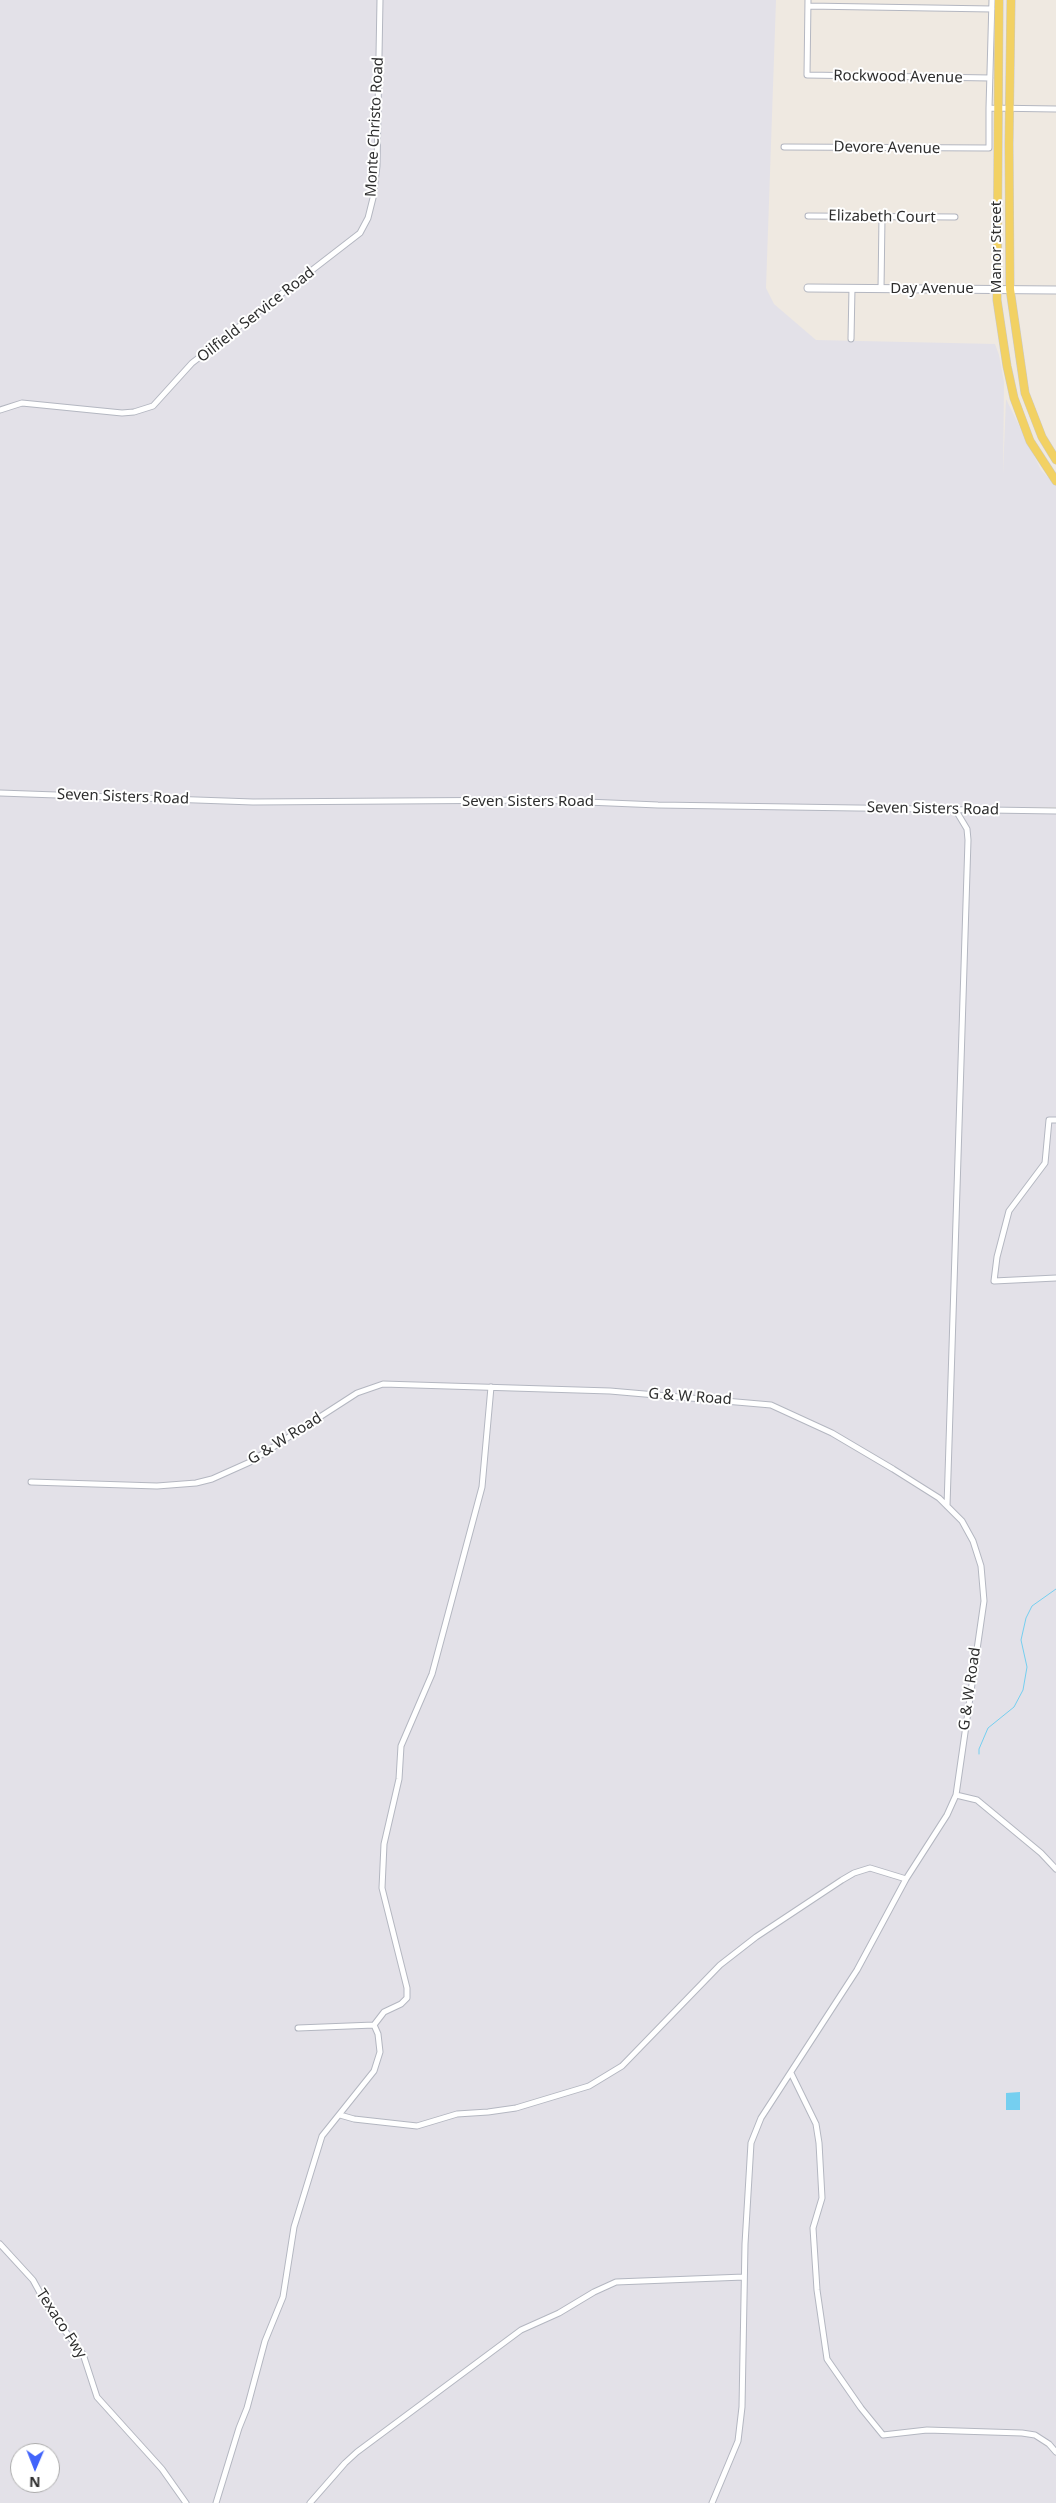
<!DOCTYPE html>
<html>
<head>
<meta charset="utf-8">
<style>
	body { margin:0 }
	#map { position:relative; width:1056px; height:2503px; overflow:hidden; background:#efe9e1; font-family:"Noto Sans",sans-serif }
	canvas { display:block }
	.north { position:absolute; left:10px; top:2443px; width:50px; height:50px; box-sizing:border-box; background:#fff; border:1px solid #ababab; border-radius:50%; rotate:181deg; font-size:14px; font-weight:700; line-height:20px; text-align:center; color:#2e2e2e }
	.north::after { content:''; display:block; margin:auto; width:18px; height:22px; background:#4264fb; clip-path:polygon(50% 0,100% 100%,50% 72%,0 100%) }
</style>
</head>
<body>
<div id="map">
<canvas width="1056" height="2503"></canvas>
<div class="north">N</div>
</div>
<script>
const c = document.querySelector('canvas').getContext('2d');
c.lineJoin = 'round';
function fillPath(path, color) {
  c.fillStyle = color;
  c.fill(path, 'evenodd');
}
function toPath(rows) {
  const path = new Path2D();
  for (const r of rows) {
    path.moveTo(r[0], r[1]);
    for (let i = 2; i < r.length; i += 2) path.lineTo(r[i], r[i + 1]);
  }
  return path;
}
function trace(path, color, width, dash) {
  c.strokeStyle = color;
  c.lineWidth = width;
  c.lineCap = dash ? 'butt' : 'round';
  c.setLineDash(dash || []);
  c.stroke(path);
}
function drawText(font, color, halo, rows, align = 'center') {
  c.font = font + ' "Noto Sans",sans-serif';
  c.lineWidth = 4;
  c.setLineDash([]);
  c.textBaseline = 'middle';
  c.strokeStyle = halo;
  c.fillStyle = color;
  for (const [text, x, y, turn = 0] of rows) {
    c.save();
    c.translate(x, y);
    c.rotate((+turn || 0) * Math.PI / 180);
    c.textAlign = isNaN(turn) ? turn : align;
    if (halo) c.strokeText(text, 0, 0);
    c.fillText(text, 0, 0);
    c.restore();
  }
}
const industrial = toPath([
	[0,0,776,0,766,288,774,304,816,340,995,344,999,355,1004,382,1003,474,1006,399,1041,470,1056,486,1056,807,1001,807,1000,812,1056,814,1056,2503,0,2503],
	[20,2453,50,2453,50,2483,20,2483]
]);
const water = toPath([
	[1020,2092,1020,2110,1006,2110,1006,2093]
]);
const stream = toPath([
	[979,1754,979,1749,988,1728,1014,1707,1023,1690,1027,1667,1021,1640,1026,1618,1032,1606,1056,1589]
]);
const street = toPath([
	[808,0,807,75,990,78],
	[992,0,989,108,1056,109],
	[808,6,992,9],
	[784,147,989,148,989,108],
	[808,216,955,217],
	[881,289,882,217],
	[851,339,852,288],
	[0,410,22,403,122,413,134,412,153,406,192,363,360,233,368,218,373,198,377,166,380,0],
	[0,793,253,802,539,800,658,805,1056,811],
	[1056,1120,1049,1120,1045,1163,1009,1211,997,1257,994,1281,1056,1278],
	[31,1482,157,1486,196,1483,212,1479,250,1462,357,1393,383,1384,610,1391,771,1405,832,1433,893,1469,939,1498,962,1521,973,1541,981,1566,984,1601,956,1795,947,1815,906,1879,857,1970,761,2118,751,2143,745,2244,742,2407,738,2441,712,2503],
	[947,1506,968,840,967,829,955,809],
	[956,1795,977,1800,1041,1853,1056,1869],
	[298,2028,374,2025],
	[791,2073,816,2124,819,2143,822,2198,813,2228,817,2290,827,2359,861,2408,883,2435,927,2430,1022,2433,1035,2435,1049,2444,1056,2452],
	[340,2115,354,2119,417,2126,457,2114,488,2112,516,2108,589,2086,622,2066,720,1965,756,1937,842,1880,854,1873,870,1868,906,1879],
	[0,2244,33,2280,51,2313,83,2354,97,2397,162,2469,186,2503],
	[216,2503,239,2428,247,2408,265,2341,283,2297,294,2227,322,2136,374,2071,380,2052,378,2034,374,2025,384,2012,401,2004,407,1998,407,1988,382,1888,384,1844,399,1779,401,1746,432,1674,482,1487,491,1387],
	[310,2503,345,2463,357,2452,521,2330,559,2313,594,2292,616,2282,744,2277]
]);
const secondary = toPath([
	[808,288,1056,290]
]);
const primary = toPath([
	[999,0,997,300,1007,366,1014,398,1030,441,1056,481],
	[1011,0,1009,144,1010,289,1025,393,1042,437,1056,460]
]);
const streetNames = [
	["Rockwood Avenue",898,77,1],
	["Monte Christo Road",375,127,-87],
	["Devore Avenue",887,148,1],
	["Elizabeth Court",882,217,1],
	["Manor Street",997,247,-90],
	["Day Avenue",932,289],
	["Oilfield Service Road",256,315,-38],
	["Seven Sisters Road",123,797,2],
	["Seven Sisters Road",528,802],
	["Seven Sisters Road",933,809,1],
	["G & W Road",690,1397,4],
	["G & W Road",285,1439,-32],
	["G & W Road",970,1689,-82],
	["Texaco Fwy",61,2324,57]
];
fillPath(industrial, '#e3e1e8');
fillPath(water, '#75cff0');
trace(stream, '#75cff0', 1);
trace(street, '#b4b7c1', 7);
trace(secondary, '#b4b7c1', 9);
trace(primary, '#c9c9c9', 9);
trace(street, '#fff', 5);
trace(secondary, '#fff', 7);
trace(primary, '#f2d163', 8);
drawText('15px', '#2e2e2e', '#fff', streetNames);
</script>
</body>
</html>
